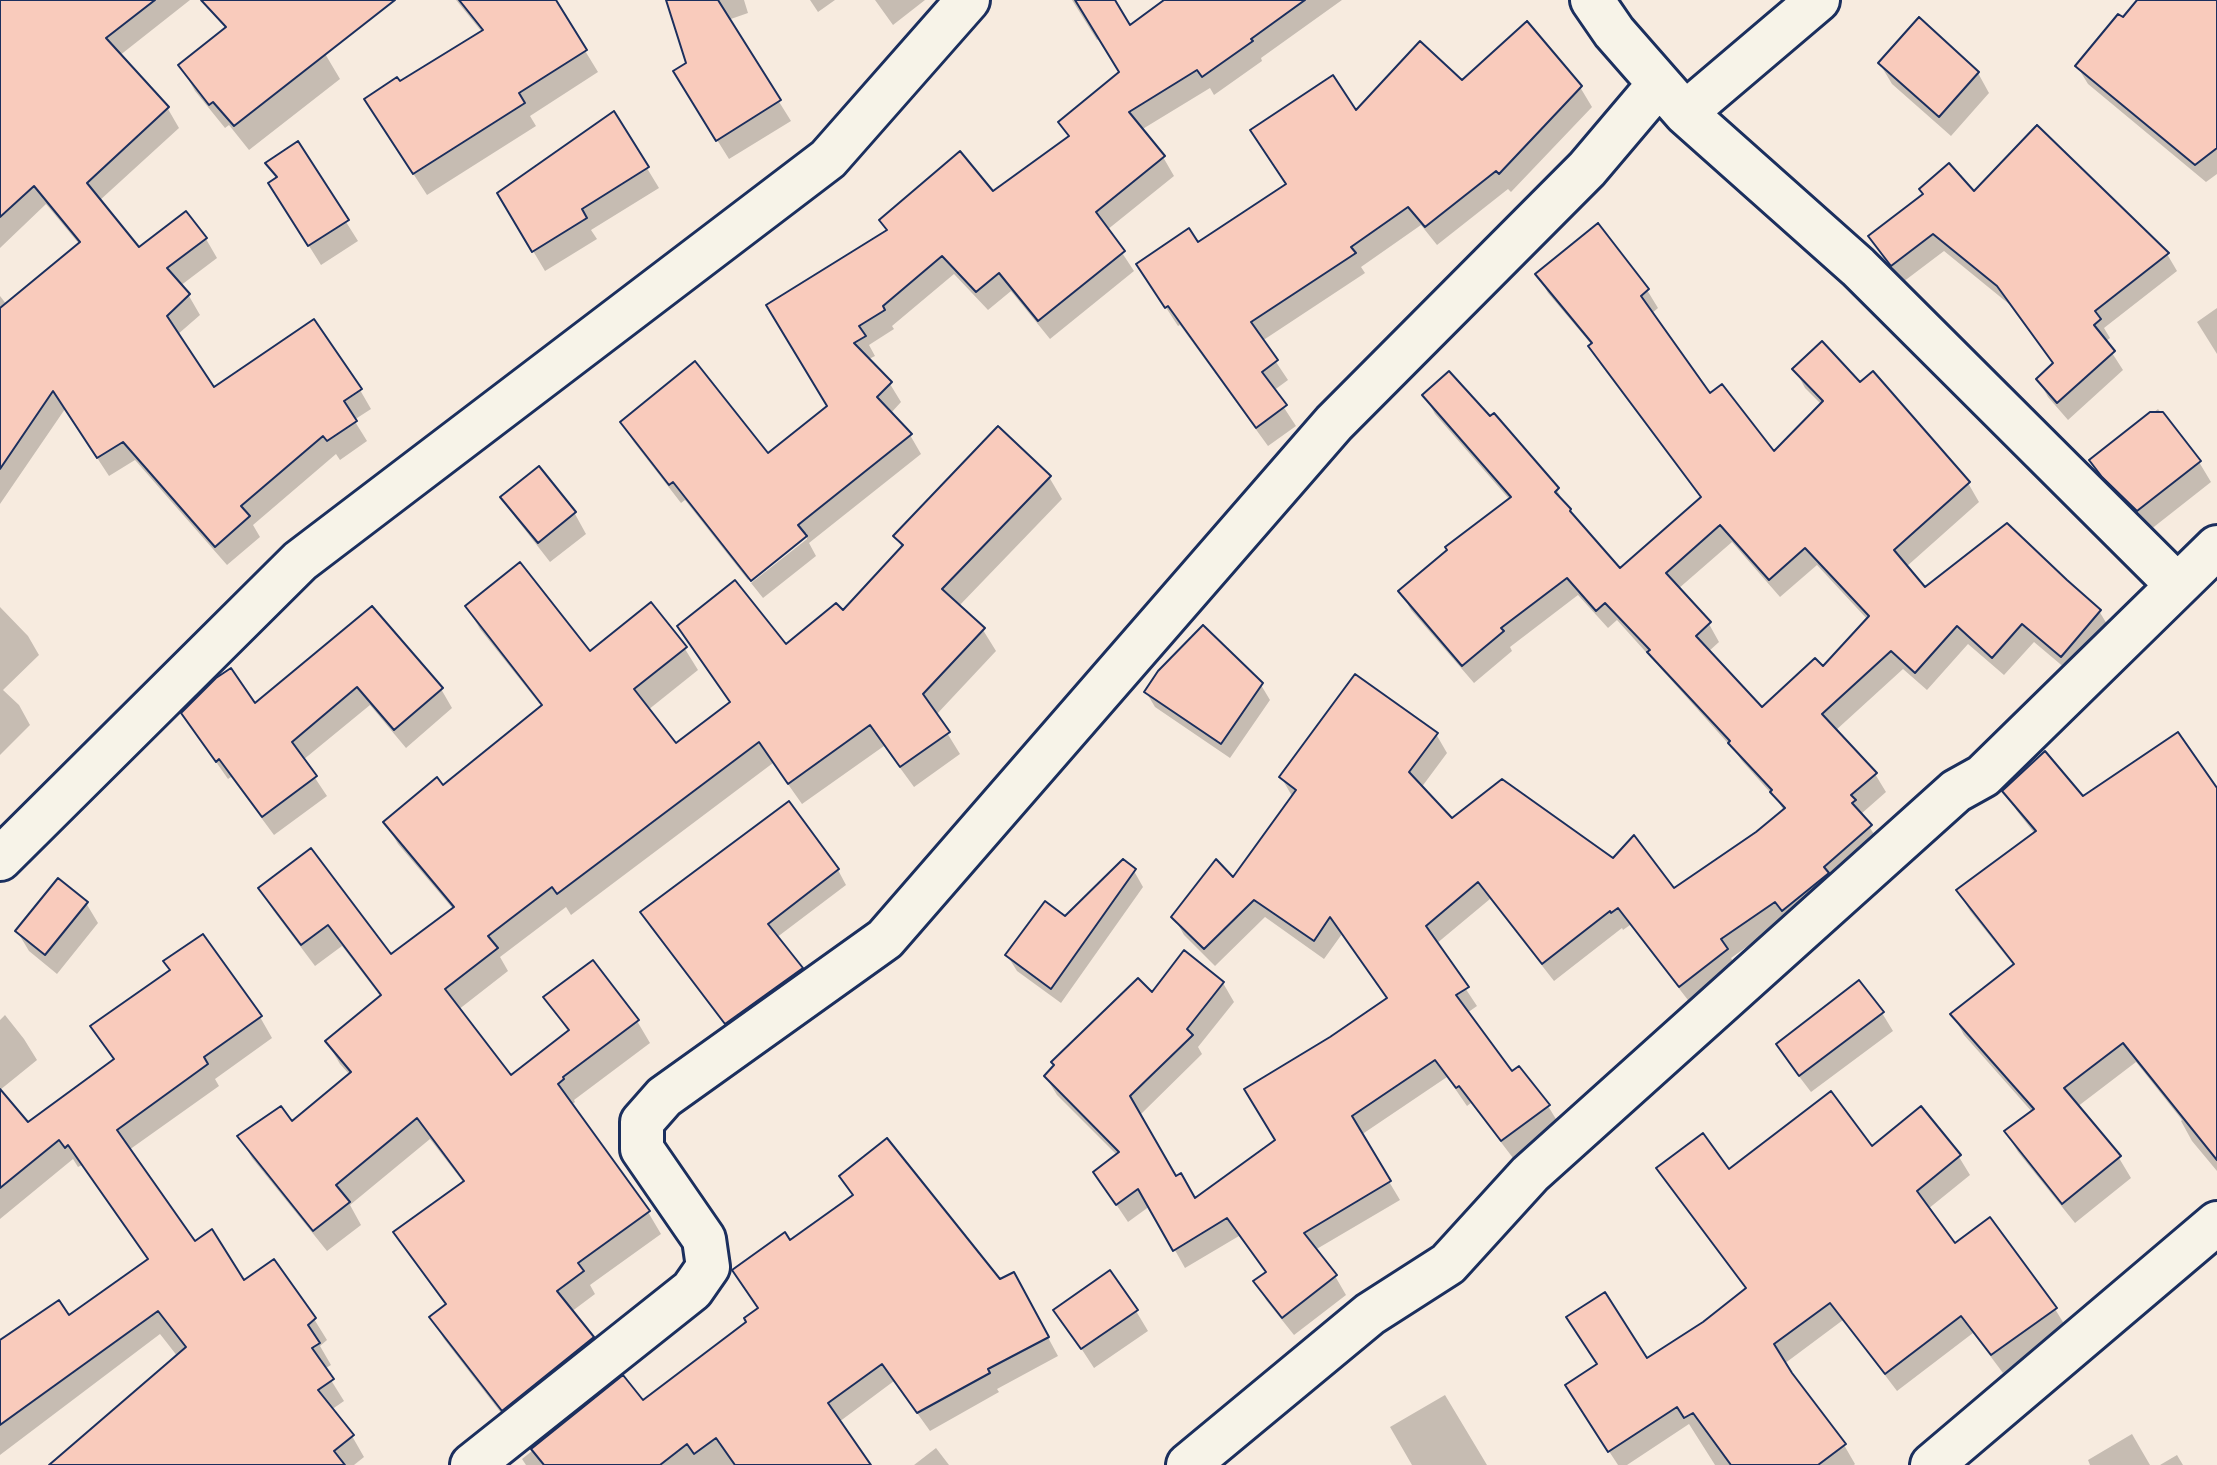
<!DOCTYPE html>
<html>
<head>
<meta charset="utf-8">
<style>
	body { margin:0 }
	canvas { display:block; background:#f7ebdf }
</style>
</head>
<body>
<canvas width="2217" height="1465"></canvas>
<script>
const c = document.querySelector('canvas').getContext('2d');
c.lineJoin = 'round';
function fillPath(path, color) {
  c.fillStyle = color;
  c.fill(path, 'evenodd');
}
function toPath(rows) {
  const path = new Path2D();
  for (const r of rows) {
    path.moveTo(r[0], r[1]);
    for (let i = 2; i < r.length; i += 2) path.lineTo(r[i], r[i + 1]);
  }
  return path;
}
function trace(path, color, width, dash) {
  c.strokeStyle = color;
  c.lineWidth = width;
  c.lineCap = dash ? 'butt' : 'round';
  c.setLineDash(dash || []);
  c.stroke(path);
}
const shadow = toPath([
	[0,0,190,0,119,56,168,109,179,128,99,201,138,250,186,214,206,239,217,258,180,286,189,296,200,315,177,335,214,390,360,390,371,409,354,420,367,441,340,460,336,454,253,525,260,537,227,565,135,460,109,476,65,409,0,504,0,296,7,305,80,245,46,204,0,248],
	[270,0,376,0,324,52,340,79,249,150,229,125,225,128,195,91,181,66],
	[456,0,554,0,598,72,530,116,536,126,427,195,379,121,400,84,482,32],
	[668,0,744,0,748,13,728,20,791,121,729,159,687,92,688,64],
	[810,0,835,0,818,12],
	[875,0,925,0,893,25],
	[1072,0,1113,0,1130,27,1168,0,1342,0,1261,58,1262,61,1214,95,1210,88,1141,130,1163,157,1174,176,1107,230,1134,271,1050,339,1011,291,988,310,954,274,892,326,894,329,869,345,875,356,867,360,890,384,901,402,890,414,910,435,921,454,809,543,816,556,763,598,751,583,807,539,807,533,748,580,685,500,681,503,633,441,622,422,767,455,829,407,887,232,881,221,993,194,1070,138,1061,122,1122,73,1100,38,1097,40],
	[2140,0,2217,0,2217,174,2206,182,2088,84,2077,66,2123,20],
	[1880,64,1978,73,1989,93,1951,136,1892,84],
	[1462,83,1580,87,1592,107,1511,192,1508,189,1437,245,1421,225,1361,267,1365,273,1262,341,1288,380,1273,391,1296,426,1268,446,1180,325,1178,326,1150,283,1198,245,1288,186,1355,114],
	[614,114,659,188,591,230,597,239,545,271,499,194],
	[297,144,358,241,321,265,282,203,277,179,268,163],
	[1974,194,2167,254,2177,271,2104,328,2110,338,2105,342,2123,370,2068,420,2048,397,2038,379,2054,365,2009,304,1944,251,1903,282,1881,254,1871,236],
	[1538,275,1647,290,1658,308,1651,314,1710,396,1774,454,1822,405,1805,388,1795,369,1859,385,1968,483,1979,502,1906,567,1925,589,2099,611,2110,629,2072,674,2034,642,2004,675,1968,644,1927,690,1903,669,1835,731,1875,774,1886,792,1861,814,1881,845,1786,919,1731,958,1737,968,1691,1004,1630,925,1623,930,1622,928,1554,981,1490,899,1436,944,1477,1006,1467,1013,1512,1074,1548,1106,1559,1124,1513,1158,1471,1103,1467,1106,1447,1077,1361,1135,1400,1200,1315,1250,1335,1276,1346,1295,1294,1335,1266,1300,1256,1281,1267,1274,1239,1236,1185,1268,1150,1206,1128,1222,1095,1173,1118,1156,1057,1095,1046,1077,1152,995,1223,983,1234,1002,1198,1047,1202,1054,1139,1116,1175,1178,1195,1200,1277,1141,1331,1038,1388,1000,1342,934,1324,959,1265,917,1215,966,1184,935,1174,917,1233,880,1292,796,1281,777,1436,734,1447,753,1421,788,1452,821,1613,861,1674,891,1758,834,1784,811,1778,801,1742,761,1735,751,1617,620,1608,628,1578,595,1510,647,1512,651,1474,683,1411,610,1401,592,1510,500,1435,414,1425,396,1557,490,1567,508,1620,570,1702,499,1601,365,1590,346,1592,345,1548,293],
	[1732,542,1780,597,1817,565,1868,620,1823,669,1761,710,1708,652,1719,642,1709,624,1678,589],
	[2217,308,2217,354,2197,322],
	[2158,409,2199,462,2211,482,2150,530,2116,497,2092,460],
	[539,469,575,514,586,534,550,562,515,517,503,497],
	[1049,477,1062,499,958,607,983,630,996,651,936,715,960,754,914,787,884,746,802,804,773,763,571,915,566,907,500,957,508,971,458,1010,510,1078,569,1033,546,997,637,1021,650,1043,574,1100,575,1102,571,1105,648,1212,661,1234,590,1285,595,1294,571,1312,592,1338,605,1360,515,1431,444,1339,432,1318,446,1306,409,1254,396,1232,464,1183,430,1139,350,1205,361,1225,327,1251,252,1158,240,1137,291,1124,350,1075,340,1064,327,1042,381,997,342,946,315,966,273,910,260,888,391,957,454,910,398,844,385,822,443,787,542,707,480,629,467,607,589,653,651,605,685,649,698,670,648,710,676,746,731,704,692,648,679,627,786,647,843,613,902,548,896,536],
	[0,607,28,636,39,655,3,690,19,705,30,725,0,755],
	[371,609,441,689,452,708,406,748,370,705,303,760,327,796,274,835,231,777,228,779,195,732,255,706],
	[1261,685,1270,700,1230,758,1155,707,1146,692],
	[2005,791,2083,798,2217,792,2217,1171,2192,1141,2181,1121,2182,1120,2136,1062,2077,1107,2119,1158,2131,1178,2075,1223,2018,1152,2006,1132,2033,1113,1964,1035,1953,1015,2014,966,1970,911,1958,891,2035,834,2017,811],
	[838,870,846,885,776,938,801,969,810,984,735,1038,651,928,642,913],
	[1134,871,1143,887,1061,1003,1017,971,1007,955],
	[86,903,98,923,57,974,29,951,17,931],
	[203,936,260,1017,272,1038,215,1079,219,1086,129,1150,195,1244,244,1282,274,1261,314,1319,327,1340,320,1346,331,1365,324,1369,344,1401,331,1410,352,1436,364,1457,354,1465,52,1465,178,1357,160,1334,0,1455,0,1343,68,1318,149,1261,82,1165,78,1167,73,1159,0,1219,0,1092,27,1125,115,1061,93,1026,171,971],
	[1859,983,1882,1013,1893,1031,1811,1092,1788,1062,1778,1045],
	[5,1015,24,1039,37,1060,0,1090,0,1020],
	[1921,1109,1959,1157,1970,1175,1928,1209,1955,1246,2055,1309,2066,1327,2003,1373,1973,1333,1897,1391,1843,1320,1784,1364,1844,1445,1855,1464,1854,1465,1715,1465,1689,1424,1627,1465,1618,1465,1578,1404,1704,1324,1747,1290,1670,1187,1659,1168,1729,1172,1871,1149],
	[841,1177,1000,1282,1024,1293,1058,1356,997,1389,999,1392,930,1431,894,1381,839,1422,858,1465,526,1465,522,1459,623,1378,643,1403,749,1323,759,1309,790,1242,853,1197],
	[1056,1310,1136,1311,1148,1331,1094,1368],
	[1445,1395,1487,1465,1412,1465,1390,1427],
	[2132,1434,2150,1465,2090,1465,2088,1460],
	[936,1448,949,1465,914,1465],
	[2177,1455,2183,1465,2160,1465]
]);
const building = toPath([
	[0,0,155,0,106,38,169,107,87,183,139,247,186,211,207,238,167,268,190,294,167,316,214,387,314,319,362,389,344,401,357,421,327,441,323,436,241,506,250,516,215,547,123,442,97,458,53,391,0,469,0,308,80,242,34,186,0,217,0,0],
	[201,0,395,0,234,126,213,102,209,105,178,65,226,27,201,0],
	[459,0,556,0,587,50,519,93,525,103,413,174,364,99,397,77,400,81,483,30,459,0],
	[666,0,718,0,781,100,716,141,673,71,686,63,666,0],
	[1075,0,1115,0,1130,25,1164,0,1305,0,1251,39,1253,41,1202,77,1197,70,1129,112,1165,156,1096,212,1125,251,1038,321,999,273,976,292,942,256,883,306,885,310,859,326,866,336,854,343,892,382,877,397,912,434,798,525,807,536,751,581,673,482,669,485,620,422,695,361,768,453,827,406,766,305,887,230,879,220,960,151,993,191,1069,136,1058,122,1119,72,1075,0],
	[2137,0,2217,0,2217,148,2195,165,2075,66,2118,14,2123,17,2137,0],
	[1919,17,1979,72,1939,117,1878,63,1919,17],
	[1527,21,1582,86,1499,174,1496,171,1425,227,1408,207,1351,247,1356,253,1251,322,1278,360,1262,372,1287,405,1256,428,1168,306,1165,308,1136,264,1189,228,1198,242,1286,184,1250,130,1333,75,1356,110,1420,41,1462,80,1527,21],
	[614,111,649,167,582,209,587,218,532,252,497,193,614,111],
	[2037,125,2169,253,2095,311,2101,319,2094,325,2115,351,2057,403,2036,379,2053,363,1997,286,1933,234,1891,266,1868,236,1923,194,1919,189,1949,163,1974,191,2037,125],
	[298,141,349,220,308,246,268,183,277,177,265,163,298,141],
	[1598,223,1649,289,1641,296,1710,393,1722,384,1774,451,1823,401,1792,369,1822,341,1860,382,1873,371,1970,482,1894,550,1925,587,2007,523,2067,580,2101,610,2061,657,2022,624,1992,658,1957,626,1915,673,1891,651,1822,714,1877,773,1851,795,1856,800,1852,803,1872,825,1824,867,1829,873,1782,911,1775,902,1721,939,1728,949,1679,987,1618,908,1611,913,1610,911,1542,964,1478,882,1426,926,1469,987,1456,995,1512,1071,1519,1066,1550,1105,1501,1141,1459,1086,1456,1088,1435,1060,1352,1116,1391,1181,1304,1233,1337,1275,1282,1318,1253,1281,1266,1272,1227,1218,1173,1251,1138,1189,1116,1205,1093,1172,1119,1152,1044,1076,1054,1065,1051,1062,1138,978,1152,992,1184,950,1224,982,1187,1029,1193,1035,1130,1096,1176,1176,1181,1173,1195,1198,1275,1140,1244,1089,1330,1037,1387,998,1330,917,1314,941,1254,900,1204,949,1171,917,1216,859,1233,877,1296,790,1279,777,1355,674,1438,733,1409,772,1452,818,1502,779,1613,858,1634,835,1674,888,1756,832,1785,808,1770,792,1772,790,1728,743,1730,741,1647,652,1650,650,1605,603,1596,611,1567,578,1501,628,1504,631,1462,666,1398,591,1447,550,1445,547,1511,497,1422,395,1449,371,1490,416,1494,413,1559,488,1555,492,1571,509,1570,511,1620,568,1701,497,1588,346,1592,343,1535,274,1598,223],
	[1720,525,1769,580,1805,548,1869,616,1823,666,1815,658,1762,707,1696,636,1711,622,1666,573,1720,525],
	[2150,412,2163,412,2201,461,2137,511,2102,477,2089,460,2150,412],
	[998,426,1051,476,942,589,985,628,923,694,950,732,900,767,870,725,788,784,759,742,557,894,552,887,488,936,498,948,445,989,511,1075,569,1030,543,997,593,960,639,1020,563,1077,564,1079,558,1084,650,1211,578,1263,584,1271,557,1291,594,1337,502,1411,429,1317,446,1304,393,1232,464,1181,417,1118,336,1185,350,1202,313,1231,237,1136,281,1106,292,1121,351,1072,325,1041,381,995,328,925,301,945,258,888,311,848,391,954,454,907,383,822,437,777,443,785,542,705,465,606,520,562,590,651,651,602,687,647,634,689,676,743,730,702,677,626,735,580,786,644,836,603,843,610,903,545,893,536,998,426],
	[539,466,576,512,538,543,500,497,539,466],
	[372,606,443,688,394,730,357,687,292,742,317,776,262,817,219,759,216,762,181,713,216,678,231,668,255,703,372,606],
	[1203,625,1263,683,1221,744,1144,692,1158,671,1203,625],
	[2178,732,2217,788,2217,1160,2123,1043,2064,1088,2121,1156,2062,1204,2004,1131,2034,1109,1950,1014,2014,964,1956,890,2036,831,2002,791,2045,751,2083,796,2178,732],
	[789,801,839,869,768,924,803,968,725,1024,640,912,789,801],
	[1123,859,1136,869,1051,989,1005,955,1045,901,1065,916,1123,859],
	[58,878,88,902,45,955,15,931,58,878],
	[203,934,262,1016,204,1057,208,1064,117,1130,195,1241,212,1229,244,1280,274,1259,316,1318,308,1325,320,1343,312,1348,334,1379,318,1390,354,1435,334,1451,345,1465,49,1465,186,1347,158,1311,0,1425,0,1340,59,1300,69,1315,148,1259,68,1145,65,1148,59,1140,0,1188,0,1089,28,1122,114,1059,90,1026,170,970,163,961,203,934],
	[1859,980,1884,1012,1799,1076,1776,1044,1859,980],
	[1831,1091,1872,1146,1921,1106,1961,1155,1917,1191,1955,1243,1990,1217,2057,1308,1991,1355,1961,1316,1885,1374,1830,1303,1774,1344,1792,1373,1846,1444,1818,1465,1731,1465,1693,1413,1684,1418,1677,1407,1608,1452,1565,1385,1597,1364,1566,1317,1605,1292,1647,1358,1703,1322,1746,1288,1656,1168,1703,1133,1729,1169,1831,1091],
	[887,1138,1000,1279,1014,1272,1049,1337,988,1369,990,1373,917,1413,882,1364,828,1403,871,1465,735,1465,716,1438,694,1454,687,1444,660,1465,544,1465,531,1449,623,1375,643,1400,746,1322,744,1318,758,1308,732,1270,785,1232,790,1240,853,1195,839,1176,887,1138],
	[1110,1270,1138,1310,1081,1349,1053,1310,1110,1270]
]);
const minor = toPath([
	[1592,0,1614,32,1685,113,1858,267,2177,585],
	[1685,113,1818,0],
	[0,859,300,561,828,159,968,0],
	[472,1465,692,1290,708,1267,704,1239,642,1149,642,1122,664,1097,885,939,1334,423,1587,169,1659,84],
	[1188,1465,1370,1314,1448,1264,1530,1174,1956,791,1983,776,2217,547],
	[1932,1465,2217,1223]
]);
fillPath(shadow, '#0003');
fillPath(building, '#f9cbbc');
trace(building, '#1b2f5e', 2);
trace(minor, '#1b2f5e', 48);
trace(minor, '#f7f3e8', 42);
</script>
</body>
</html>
